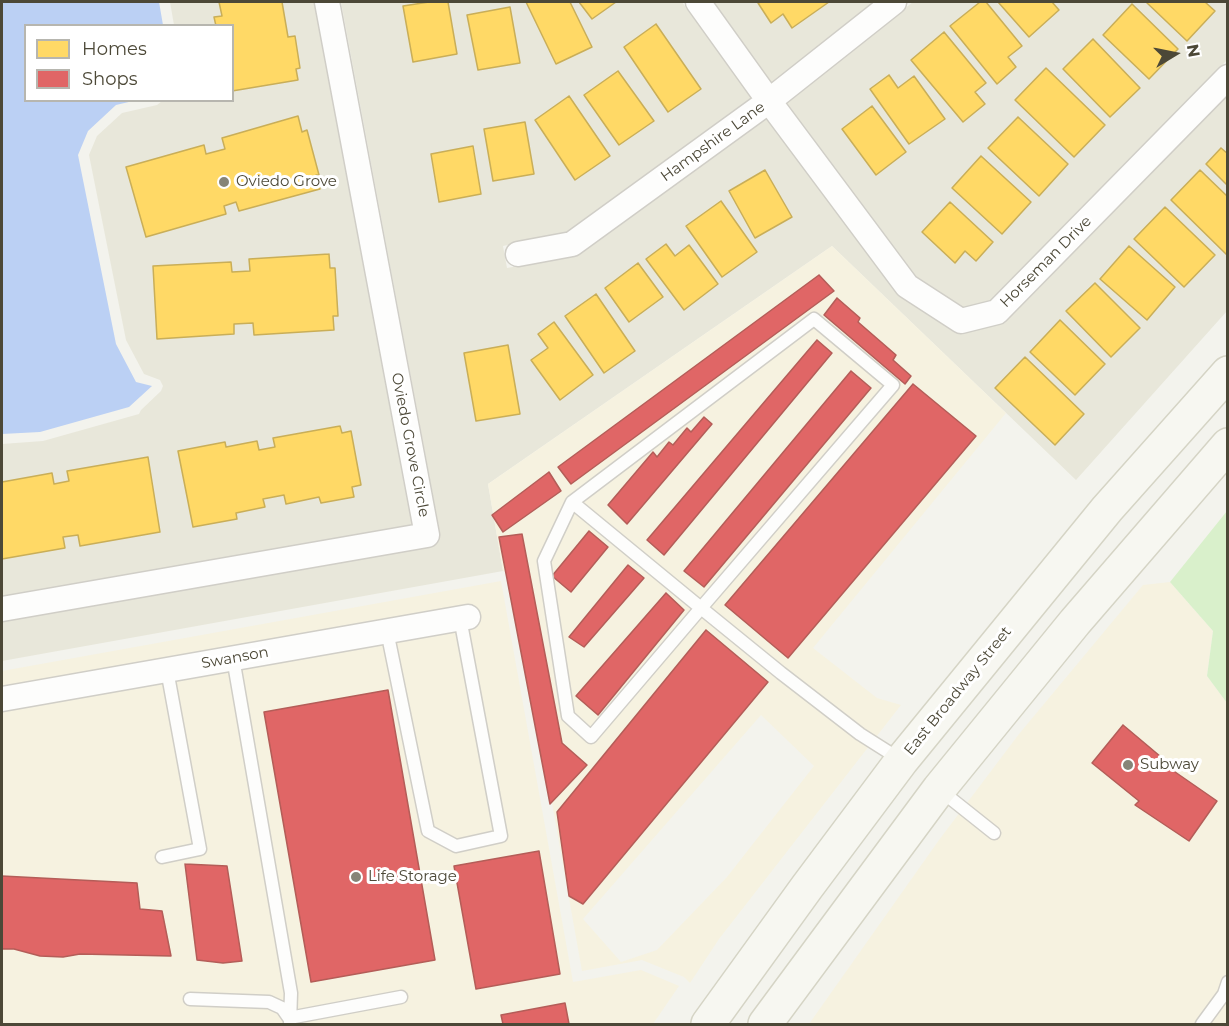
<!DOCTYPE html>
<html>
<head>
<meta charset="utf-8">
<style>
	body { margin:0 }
	#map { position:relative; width:1229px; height:1026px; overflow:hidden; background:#f3f3ed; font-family:Montserrat,sans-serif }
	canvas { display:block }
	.frame { position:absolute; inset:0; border:3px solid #4c4837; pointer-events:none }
	.legend { position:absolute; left:24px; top:24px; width:210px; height:78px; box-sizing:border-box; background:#fff; border:2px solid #b7b6af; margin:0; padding:8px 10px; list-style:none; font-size:18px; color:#4c4837 }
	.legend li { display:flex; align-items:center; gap:12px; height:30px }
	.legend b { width:30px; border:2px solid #b7b6af }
	.north { position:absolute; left:1145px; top:24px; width:60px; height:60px; -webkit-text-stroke:4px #fff; paint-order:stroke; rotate:80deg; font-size:16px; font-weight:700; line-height:24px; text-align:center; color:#4c4837 }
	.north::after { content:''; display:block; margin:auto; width:21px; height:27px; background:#4c4837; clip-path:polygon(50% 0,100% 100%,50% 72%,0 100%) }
</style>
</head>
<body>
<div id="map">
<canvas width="1229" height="1026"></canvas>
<div class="frame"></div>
<ul class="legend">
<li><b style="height:16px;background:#ffd966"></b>Homes</li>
<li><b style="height:16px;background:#e06666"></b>Shops</li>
</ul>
<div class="north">N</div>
</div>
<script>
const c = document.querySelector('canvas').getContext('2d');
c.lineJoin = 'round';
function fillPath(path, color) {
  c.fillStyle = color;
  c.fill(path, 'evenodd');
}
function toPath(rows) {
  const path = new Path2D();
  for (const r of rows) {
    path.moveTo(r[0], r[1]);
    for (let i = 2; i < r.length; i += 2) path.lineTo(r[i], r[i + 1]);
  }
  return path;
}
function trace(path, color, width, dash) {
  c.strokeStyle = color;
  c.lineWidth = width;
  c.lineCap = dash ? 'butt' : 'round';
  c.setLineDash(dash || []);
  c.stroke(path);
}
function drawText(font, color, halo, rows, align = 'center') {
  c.font = font + ' Montserrat,sans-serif';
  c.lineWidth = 6;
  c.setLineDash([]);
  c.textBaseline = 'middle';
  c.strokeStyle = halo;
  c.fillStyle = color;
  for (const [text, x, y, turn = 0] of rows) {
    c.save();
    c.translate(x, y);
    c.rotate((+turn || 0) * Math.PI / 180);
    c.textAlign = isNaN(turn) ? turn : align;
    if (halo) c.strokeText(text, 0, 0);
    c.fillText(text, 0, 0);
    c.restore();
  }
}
const residential = toPath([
	[170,2,314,2,412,526,2,597,2,444,43,441,139,414,141,410,161,391,163,386,160,380,144,374,126,340,89,155,97,136,122,113,157,105,162,101,232,100,232,26,174,25],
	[341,2,682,2,752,99,567,233,503,246,507,268,575,255,766,118,899,296,954,331,965,332,1227,94,1227,311,1076,480,832,246,488,484,503,571,2,661,2,620,428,546,440,533],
	[714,2,876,2,772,84],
	[913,2,1227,2,1227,60,990,301,964,309,917,278,786,103]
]);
const commercial = toPath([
	[832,246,1006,413,813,648,877,698,901,705,719,939,690,983,684,977,642,960,582,971,512,579,508,573,503,571,488,484],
	[761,715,814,766,727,877,657,950,621,962,583,919],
	[501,581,573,982,641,970,679,986,653,1024,2,1024,2,671],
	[1170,582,1213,631,1207,676,1227,703,1227,1024,809,1024,939,840,1019,734,1143,585]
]);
const green = toPath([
	[1227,511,1227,703,1207,676,1213,631,1170,582]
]);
const water = toPath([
	[2,2,159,2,163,25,26,26,26,100,133,101,116,105,88,131,78,155,116,344,136,382,152,386,129,407,40,432,2,434]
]);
const homes = toPath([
	[219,2,282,2,288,37,295,36,300,68,296,69,298,80,232,91,232,26,216,26,214,17,222,16,219,2],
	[429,2,448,2,457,54,413,62,403,6,429,2],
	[526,2,570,2,592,47,556,64,526,2],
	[579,2,616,2,592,19,579,2],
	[761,2,829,2,792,28,783,14,771,23,758,3,761,2],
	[980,2,986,2,1022,46,1008,57,1016,67,997,84,950,26,980,2],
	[998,2,1052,2,1059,10,1029,37,998,2],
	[1146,2,1205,2,1215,11,1187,41,1146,2],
	[1132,4,1178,49,1149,79,1103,35,1132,4],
	[510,7,520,63,478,70,467,15,510,7],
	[656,24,701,89,668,112,624,47,656,24],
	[944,32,986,83,975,92,985,104,963,122,911,60,944,32],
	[1093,39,1140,88,1110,117,1063,69,1093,39],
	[1046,68,1105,125,1074,157,1015,100,1046,68],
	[618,71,654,121,619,145,584,95,618,71],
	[889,75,898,88,914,76,945,119,909,144,870,89,889,75],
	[569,96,610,156,575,180,535,120,569,96],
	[872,106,906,152,876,175,842,129,872,106],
	[298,116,302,132,307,130,319,175,316,175,320,189,239,211,236,202,224,206,226,214,146,237,126,167,204,145,206,154,225,149,222,138,298,116],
	[1018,117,1068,164,1039,196,988,148,1018,117],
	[525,122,534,174,493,181,484,129,525,122],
	[473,146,481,194,439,202,431,154,473,146],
	[1221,148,1228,154,1228,186,1206,164,1221,148],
	[981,156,1031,202,1002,234,952,188,981,156],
	[765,170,792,217,755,238,729,191,765,170],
	[1200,170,1228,197,1228,256,1171,200,1200,170],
	[721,201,757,252,722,277,686,226,721,201],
	[950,202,993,242,976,261,965,251,955,263,922,232,950,202],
	[1165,207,1215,255,1184,287,1134,239,1165,207],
	[666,244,675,256,689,245,718,284,684,310,646,259,666,244],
	[1129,246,1175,287,1147,320,1100,279,1129,246],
	[329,254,330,268,335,268,338,316,333,316,334,330,254,335,253,323,234,324,234,334,157,339,153,266,231,262,232,272,250,271,249,259,329,254],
	[638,263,663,297,629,322,605,288,638,263],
	[1095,283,1140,328,1111,357,1066,311,1095,283],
	[596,294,635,351,604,373,565,316,596,294],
	[1060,320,1105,364,1075,395,1030,352,1060,320],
	[554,322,593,375,560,400,531,360,548,348,538,334,554,322],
	[508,345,520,414,476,421,464,353,508,345],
	[1025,357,1084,414,1055,445,995,388,1025,357],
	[340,426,342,433,351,431,361,485,352,487,354,497,321,503,319,497,286,504,284,495,263,499,265,507,236,513,237,519,193,527,178,451,225,442,226,447,257,441,259,450,275,447,273,438,340,426],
	[148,457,160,532,80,546,78,535,63,537,65,548,2,559,2,482,52,473,54,484,69,481,67,471,148,457]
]);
const shops = toPath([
	[819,275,834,291,571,484,558,467,819,275],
	[837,298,860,318,858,322,896,355,893,360,911,376,905,384,824,315,837,298],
	[817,340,832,353,664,555,647,540,817,340],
	[851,371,871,388,704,587,684,571,851,371],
	[913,384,976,436,788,658,725,605,913,384],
	[704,417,712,424,627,524,608,505,653,452,657,457,669,442,673,445,687,428,691,432,704,417],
	[549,472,561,491,503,532,492,515,549,472],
	[589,531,608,547,571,592,552,576,589,531],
	[522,534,562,743,587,765,550,804,499,537,522,534],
	[628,565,644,578,584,647,569,637,628,565],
	[666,593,684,610,598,715,576,696,666,593],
	[706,630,768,682,583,904,569,896,557,812,706,630],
	[388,690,435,960,311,982,264,712,388,690],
	[1123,725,1167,762,1165,765,1217,801,1189,841,1135,805,1139,801,1092,763,1123,725],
	[539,851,560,974,476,989,454,866,539,851],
	[185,864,227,866,242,961,223,963,197,960,185,864],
	[2,876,137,883,140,909,162,911,171,956,80,954,63,957,40,956,14,949,2,949,2,876],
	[565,1003,569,1024,503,1024,501,1015,565,1003]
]);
const service = toPath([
	[572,502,544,561,568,716,591,737,701,608,893,385,814,319,572,502,701,608,781,673,860,734,901,760],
	[387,631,428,831,456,846,501,836,460,618],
	[233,658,291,993,290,1024],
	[940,790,994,833],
	[162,857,200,849,167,670],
	[190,999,269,1002,282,1008,289,1018],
	[289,1018,401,997],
	[1202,1024,1224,994,1228,982]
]);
const minor = toPath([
	[698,2,769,101,907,286,961,321,997,312,1228,77],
	[518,254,572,244,769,101,894,2],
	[2,609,427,535,327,2],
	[2,699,468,617]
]);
const secondary = toPath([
	[708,1024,807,887,902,760,1107,509,1228,373],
	[765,1024,939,789,1075,622,1228,445]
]);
const markers = [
	[224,182,6,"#868477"],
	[1128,765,6,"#868477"],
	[356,877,6,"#868477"]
];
const streetNames = [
	["Hampshire Lane",713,142,-36],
	["Horseman Drive",1046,262,-45],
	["Oviedo Grove Circle",410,445,79],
	["Swanson",235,658,-10],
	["East Broadway Street",958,691,-51]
];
const poiNames = [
	["Oviedo Grove",236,182],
	["Subway",1140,765],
	["Life Storage",368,877]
];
fillPath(residential, '#e8e7da');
fillPath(commercial, '#f6f2e0');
fillPath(green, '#d9f0cb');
fillPath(water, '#bbd0f4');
fillPath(homes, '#ffd966');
trace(homes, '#c9ae58', 1.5);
fillPath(shops, '#e06666');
trace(shops, '#b45d58', 1.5);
trace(service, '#d0cec7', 15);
trace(minor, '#d0cec7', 27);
trace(secondary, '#d5d4c5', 36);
trace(service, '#fdfdfc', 12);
trace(minor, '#fdfdfc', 24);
trace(secondary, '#f7f7f1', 33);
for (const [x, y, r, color] of markers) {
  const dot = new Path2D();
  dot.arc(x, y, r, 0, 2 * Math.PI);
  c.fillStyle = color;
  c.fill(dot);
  trace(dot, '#fff', 2);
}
drawText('15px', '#4c4837', '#fff', streetNames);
drawText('15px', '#4c4837', '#fff', poiNames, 'left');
</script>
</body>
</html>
